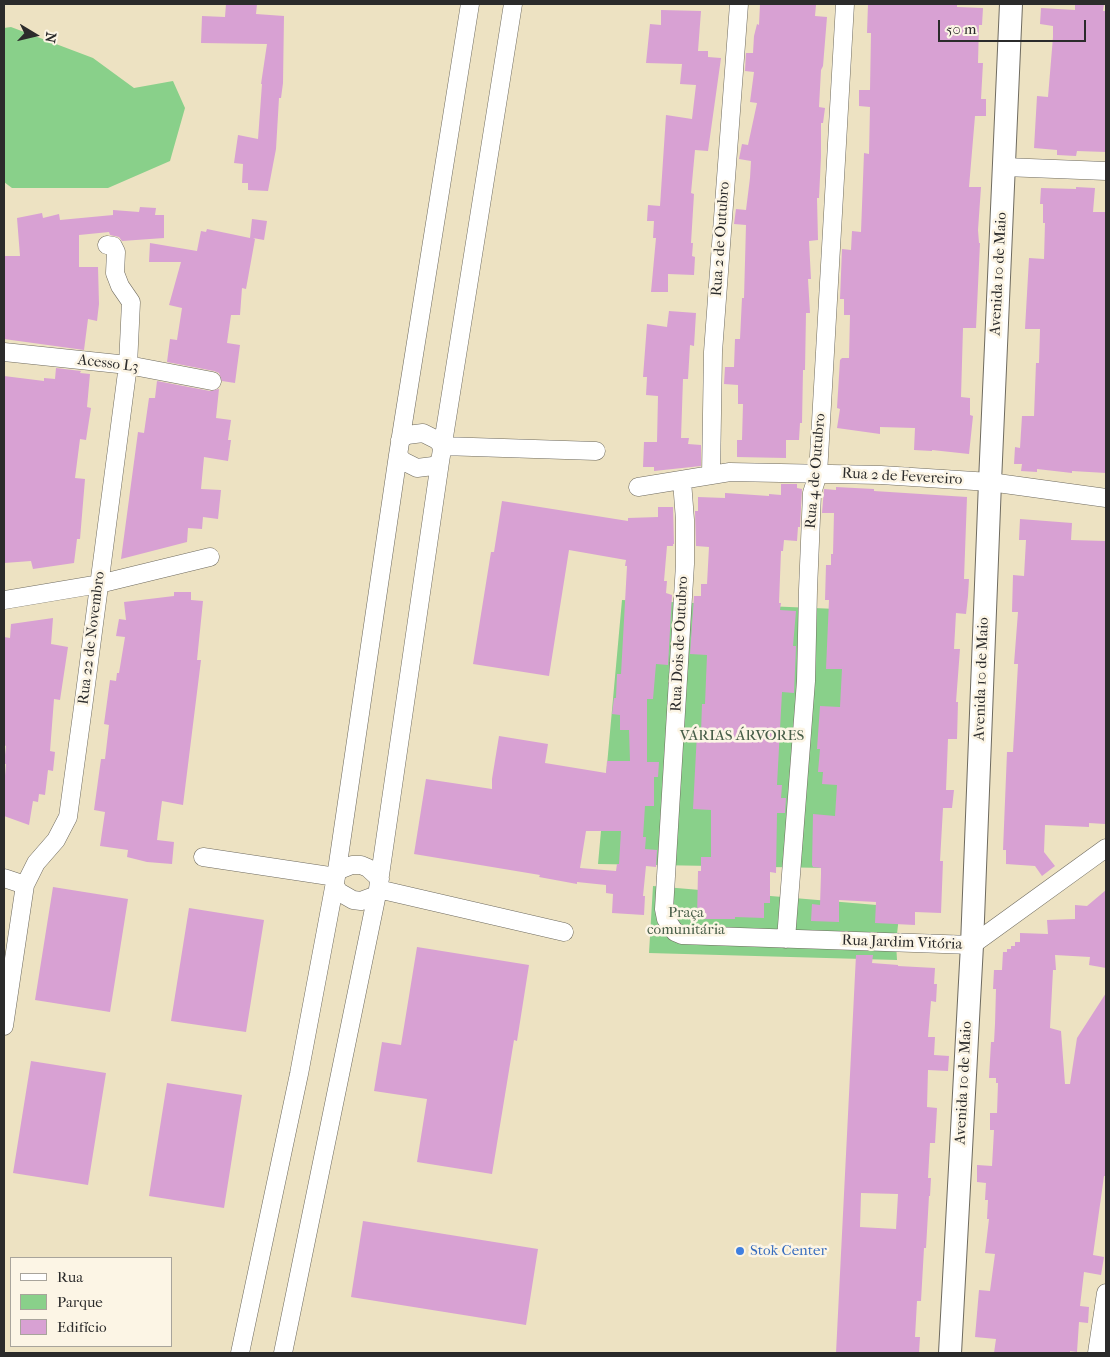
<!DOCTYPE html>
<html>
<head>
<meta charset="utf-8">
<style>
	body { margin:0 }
	#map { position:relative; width:1110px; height:1357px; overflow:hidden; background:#ede2c2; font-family:"IM FELL French Canon",serif }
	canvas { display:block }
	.frame { position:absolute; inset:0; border:5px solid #2b2b2b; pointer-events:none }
	.legend { position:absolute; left:10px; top:1257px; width:162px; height:90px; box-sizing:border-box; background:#fcf5e5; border:1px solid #a8a49b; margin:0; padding:6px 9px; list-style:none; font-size:15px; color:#2b2b2b }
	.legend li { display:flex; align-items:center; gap:10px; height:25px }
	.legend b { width:25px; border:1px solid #a8a49b }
	.north { position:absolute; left:10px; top:10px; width:50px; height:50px; -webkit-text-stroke:4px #fcf5e5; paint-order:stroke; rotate:99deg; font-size:14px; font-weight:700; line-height:20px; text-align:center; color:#2b2b2b }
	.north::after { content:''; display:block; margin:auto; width:18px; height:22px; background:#2b2b2b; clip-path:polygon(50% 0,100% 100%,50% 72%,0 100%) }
	.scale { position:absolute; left:938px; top:20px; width:148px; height:22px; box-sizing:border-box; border:2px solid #2b2b2b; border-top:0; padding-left:6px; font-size:15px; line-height:18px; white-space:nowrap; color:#2b2b2b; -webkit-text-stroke:4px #fcf5e5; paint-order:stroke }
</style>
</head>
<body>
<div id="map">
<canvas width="1110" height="1357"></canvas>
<div class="frame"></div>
<ul class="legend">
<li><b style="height:6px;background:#fff"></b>Rua</li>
<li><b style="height:14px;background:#89d08a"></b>Parque</li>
<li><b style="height:14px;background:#d8a1d3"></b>Edifício</li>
</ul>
<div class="north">N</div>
<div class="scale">50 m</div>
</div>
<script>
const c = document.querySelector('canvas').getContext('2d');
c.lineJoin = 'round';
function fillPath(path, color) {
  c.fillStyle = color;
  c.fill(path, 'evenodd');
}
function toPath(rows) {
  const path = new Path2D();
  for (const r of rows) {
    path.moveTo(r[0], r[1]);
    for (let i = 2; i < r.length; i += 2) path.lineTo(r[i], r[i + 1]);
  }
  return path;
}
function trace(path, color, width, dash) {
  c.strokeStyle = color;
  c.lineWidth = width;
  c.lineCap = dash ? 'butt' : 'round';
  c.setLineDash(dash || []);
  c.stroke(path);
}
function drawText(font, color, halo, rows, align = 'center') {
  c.font = font + ' "IM FELL French Canon",serif';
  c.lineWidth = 5;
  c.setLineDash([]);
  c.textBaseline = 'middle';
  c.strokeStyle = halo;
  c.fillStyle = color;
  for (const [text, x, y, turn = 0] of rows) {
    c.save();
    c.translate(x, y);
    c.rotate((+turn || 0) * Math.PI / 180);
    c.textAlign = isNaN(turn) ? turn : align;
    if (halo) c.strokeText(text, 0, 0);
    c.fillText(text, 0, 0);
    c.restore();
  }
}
const green = toPath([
	[11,27,93,58,134,88,173,81,185,108,170,161,108,188,12,188,4,182,4,28],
	[622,600,909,612,885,869,598,864],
	[653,886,900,907,896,943,897,960,649,953]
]);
const building = toPath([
	[226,4,257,4,256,14,284,16,283,83,281,98,279,98,276,149,268,191,248,190,248,183,242,183,243,164,234,163,238,135,258,139,262,84,261,84,267,44,201,43,202,16,225,17],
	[760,4,816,5,815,16,827,17,823,66,821,70,819,107,825,108,823,123,821,123,821,157,819,198,817,198,818,240,809,241,811,279,808,279,810,313,806,313,805,370,803,370,802,423,800,423,799,440,786,440,786,458,737,457,737,440,742,440,743,404,738,404,738,385,724,384,725,367,734,367,735,339,740,339,742,298,744,298,746,225,734,224,736,209,746,210,750,178,751,161,739,159,742,144,748,145,757,103,750,102,754,72,745,71,746,53,753,53,754,36,757,24,759,25],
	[868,4,957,4,957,7,983,8,982,25,979,25,978,63,983,63,981,99,986,99,986,116,975,116,969,187,981,187,978,230,979,243,980,243,976,328,963,328,961,397,970,398,970,415,973,416,969,454,932,450,932,451,914,450,915,428,880,427,880,434,837,428,840,409,837,408,840,360,842,358,849,358,850,315,844,315,844,299,840,299,842,249,851,250,852,231,861,232,864,153,869,154,870,107,859,106,859,90,870,90,871,33,867,33],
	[1075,4,1104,4,1103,11,1106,11,1106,152,1077,151,1076,156,1057,155,1057,150,1034,148,1037,96,1048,97,1053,37,1053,26,1040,24,1041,8,1075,10],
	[661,10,701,11,698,51,708,51,708,57,721,58,708,151,695,150,691,193,694,194,691,243,693,243,692,256,695,257,694,275,668,274,668,292,651,292,656,238,653,238,654,221,647,221,648,205,660,206,666,115,692,119,696,85,680,84,682,64,646,63,650,24,661,25],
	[1076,187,1095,188,1093,212,1106,212,1106,473,1072,471,1072,473,1037,469,1037,472,1021,471,1022,464,1014,464,1015,447,1020,448,1022,416,1034,416,1036,363,1039,363,1040,329,1025,329,1029,258,1044,259,1045,223,1043,223,1043,204,1040,204,1041,188,1076,189],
	[140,207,156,208,155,215,164,215,164,238,122,241,119,237,110,235,109,232,79,235,79,267,98,267,99,304,97,321,88,319,84,350,4,339,4,256,20,256,17,218,42,213,43,218,59,214,60,220,113,215,113,210,139,212],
	[252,219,267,221,264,240,253,238,255,239,246,289,242,288,240,315,231,315,227,343,240,345,235,383,222,381,219,373,214,371,167,362,170,339,177,340,182,308,169,305,181,262,149,262,150,243,197,251,201,231,206,232,207,229,250,238],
	[669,311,696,313,694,346,690,345,688,379,683,379,681,438,689,438,688,444,701,445,701,466,654,471,654,467,643,467,644,442,657,442,658,396,646,395,647,377,643,377,647,324,667,327],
	[56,368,81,371,80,373,90,374,87,407,91,408,86,440,80,439,75,478,85,479,80,539,77,539,74,563,33,569,31,561,4,563,4,376,44,381,44,378,55,379],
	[157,381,210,391,219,389,216,418,231,420,228,440,231,440,228,461,204,457,201,489,221,490,218,519,203,517,202,529,188,528,187,542,121,559,138,432,144,433,149,398,155,398],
	[781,484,797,484,797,488,802,489,800,527,798,527,797,541,784,540,783,551,781,551,779,603,781,603,780,610,796,611,793,646,796,646,794,693,782,692,777,785,782,785,781,798,786,798,785,813,777,813,776,873,770,872,770,903,764,903,764,918,735,917,735,919,697,919,698,871,701,871,701,857,711,857,711,810,693,809,697,733,701,733,702,704,705,704,707,655,690,654,694,596,701,596,701,584,707,584,709,547,696,546,695,511,698,511,698,497,725,498,725,493,769,496,769,494,781,495],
	[836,487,874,489,874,491,967,497,964,579,969,579,968,596,966,614,956,613,954,649,960,649,956,702,958,702,957,739,948,739,946,790,954,790,952,808,943,808,940,861,943,861,941,913,915,912,915,925,875,923,876,902,839,900,839,922,811,921,812,904,820,905,821,874,821,868,813,867,812,865,813,814,835,816,837,785,822,784,823,772,818,772,820,749,817,749,820,706,840,707,842,669,826,669,829,600,825,600,826,565,831,565,831,554,833,554,834,513,822,513,824,489,836,490],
	[502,501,628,521,628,518,658,517,658,507,673,507,674,544,673,544,673,546,667,546,664,581,667,581,666,593,672,595,668,665,656,664,653,699,647,699,647,762,659,762,658,777,654,777,654,806,645,806,643,837,646,837,645,849,657,850,656,867,646,866,643,896,645,896,644,915,612,913,613,894,606,893,606,885,577,882,577,884,539,877,540,875,414,854,426,779,492,789,492,779,499,736,548,744,545,763,606,773,607,761,630,761,629,730,620,730,620,715,612,714,614,698,616,698,617,674,621,674,627,566,625,566,626,560,569,550,549,676,473,664,491,552,494,552],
	[586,831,621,831,619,864,617,864,616,871,580,868],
	[1020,519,1072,523,1071,540,1106,541,1105,824,1089,823,1089,827,1045,825,1044,852,1055,866,1042,876,1035,866,1006,864,1006,850,1003,850,1007,752,1013,752,1018,664,1014,664,1018,612,1012,612,1013,575,1024,576,1026,540,1019,540],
	[174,592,191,592,191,600,203,601,197,660,201,660,183,805,162,801,157,840,174,842,172,864,147,862,127,857,128,850,100,846,105,812,94,810,101,759,105,759,109,725,104,724,110,680,116,681,117,673,119,673,125,637,116,636,119,619,126,620,124,602,174,596],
	[53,618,51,644,68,647,60,700,54,699,50,751,55,752,53,771,48,770,45,795,39,794,38,802,33,801,29,825,4,816,4,787,6,764,4,764,6,746,4,745,4,637,10,638,11,624],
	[53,887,128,899,110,1012,35,1000],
	[1106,890,1106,968,1089,965,1090,957,1055,955,1056,970,1053,970,1050,1028,1061,1031,1065,1084,1070,1084,1077,1038,1106,993,1106,1176,1104,1176,1093,1255,1104,1257,1101,1275,1084,1272,1080,1306,1089,1307,1088,1323,1079,1322,1077,1352,1070,1351,1070,1353,994,1353,996,1339,975,1337,979,1290,990,1291,995,1254,985,1253,989,1219,987,1219,988,1200,985,1200,986,1183,977,1182,977,1165,992,1166,994,1130,990,1130,990,1113,997,1113,998,1083,996,1083,996,1078,989,1078,991,1042,994,1042,995,1024,996,989,993,989,994,970,1002,970,1003,952,1007,952,1007,949,1011,949,1011,946,1015,946,1015,942,1020,942,1020,933,1048,934,1047,920,1075,919,1075,905,1087,906],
	[189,908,264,920,246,1032,171,1021],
	[417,947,529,965,517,1041,514,1040,492,1174,417,1162,427,1099,374,1091,382,1042,401,1045],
	[856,955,873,955,872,963,898,965,898,966,935,968,934,984,937,984,936,1002,931,1001,928,1037,935,1037,934,1055,949,1056,948,1071,928,1070,927,1107,937,1108,935,1143,930,1143,928,1178,931,1178,930,1196,929,1196,926,1248,924,1248,921,1301,917,1301,915,1337,920,1337,919,1353,836,1353],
	[861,1193,898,1194,896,1229,860,1227],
	[31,1061,106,1073,88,1185,13,1173],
	[167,1083,242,1095,224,1208,149,1196],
	[363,1221,538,1249,526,1325,351,1297]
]);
const minor = toPath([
	[1004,167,1106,171],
	[4,352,128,365,212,381],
	[400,440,407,435,423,433,437,440,442,446,596,451],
	[398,455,403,461,417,468,433,466,440,462],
	[711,475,713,352,739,4],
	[682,481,685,520,685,564,664,909,666,919,675,932,682,935,972,945,1106,848],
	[638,487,730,472,881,475,990,482,1106,498],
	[4,600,99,584,210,557],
	[203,857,336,877],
	[337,871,352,865,361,865,368,868,380,879],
	[4,878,25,885],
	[335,886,339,892,353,900,361,901,377,895],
	[378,889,564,932],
	[786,939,806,681,808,590,812,493,818,474,845,4],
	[4,1026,25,885,36,863,56,840,68,817,84,700,128,365,131,302,120,286,115,273,116,252,113,246,107,245],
	[240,1353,299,1074,336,877,398,455,470,4],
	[283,1353,378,889,440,462,513,4],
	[1097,1353,1106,1293]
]);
const tertiary = toPath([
	[950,1353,972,945,990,482,1011,4]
]);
const markers = [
	[740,1251,5,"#3f7fe0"]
];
const streetNames = [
	["Rua 2 de Outubro",721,239,-86],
	["Avenida 10 de Maio",999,274,-87],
	["Acesso L3",108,364,7],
	["Rua 4 de Outubro",816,471,-85],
	["Rua 2 de Fevereiro",902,477,3],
	["Rua 22 de Novembro",92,638,-83],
	["Rua Dois de Outubro",680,644,-87],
	["Avenida 10 de Maio",982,679,-88],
	["Rua Jardim Vitória",902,943,2],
	["Avenida 10 de Maio",964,1083,-87]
];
const parkNames = [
	["VÁRIAS ÁRVORES",742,736],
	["Praça",686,913],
	["comunitária",686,930]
];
const shopNames = [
	["Stok Center",750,1251]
];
fillPath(green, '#89d08a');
fillPath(building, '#d8a1d3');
trace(minor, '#6f6b60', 19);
trace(tertiary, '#6f6b60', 24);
trace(minor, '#fff', 18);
trace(tertiary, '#fff', 22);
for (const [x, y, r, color] of markers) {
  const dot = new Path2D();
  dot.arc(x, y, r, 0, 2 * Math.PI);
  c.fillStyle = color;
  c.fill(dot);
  trace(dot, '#fcf5e5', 2);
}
drawText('15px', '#2b2b2b', '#fcf5e5', streetNames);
drawText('15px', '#475d48', '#fcf5e5', parkNames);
drawText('15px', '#366cbe', '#fcf5e5', shopNames, 'left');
</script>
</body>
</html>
